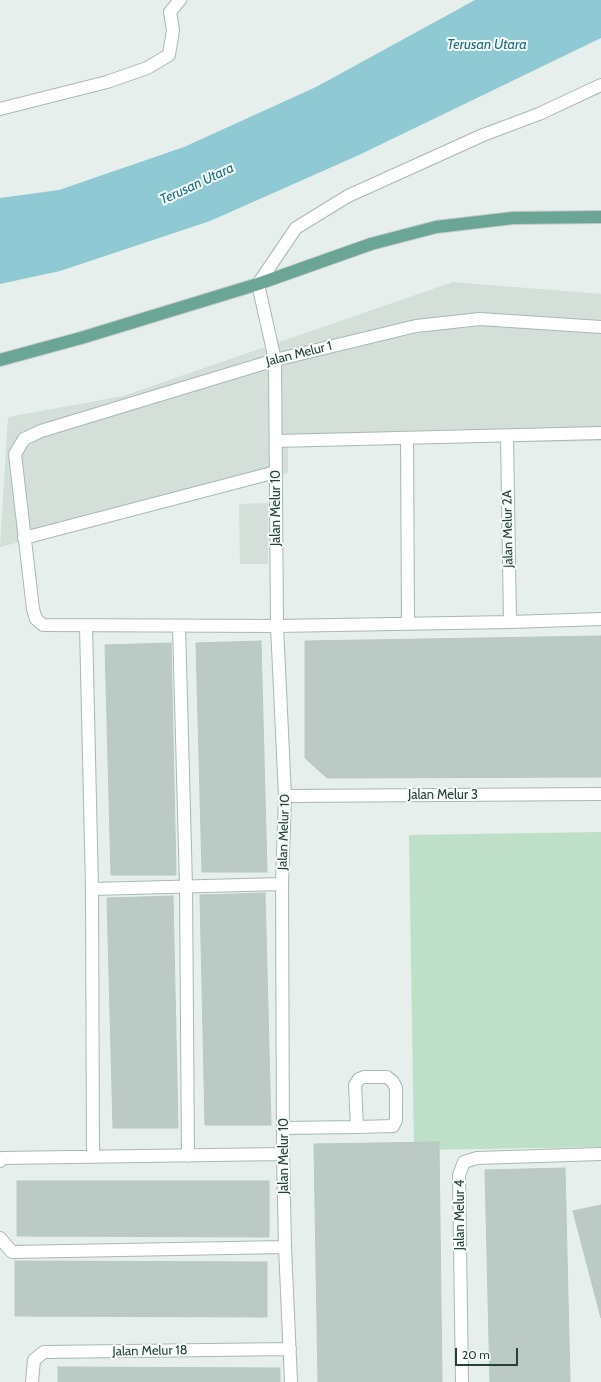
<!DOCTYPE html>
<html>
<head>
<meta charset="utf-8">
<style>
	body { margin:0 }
	#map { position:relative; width:601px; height:1382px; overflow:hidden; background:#e6efeb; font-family:Cabin,sans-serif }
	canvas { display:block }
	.scale { position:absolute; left:455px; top:1348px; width:63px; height:18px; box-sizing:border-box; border:2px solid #24423a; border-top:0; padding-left:5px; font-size:12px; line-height:14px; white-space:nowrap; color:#24423a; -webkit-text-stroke:3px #f7fbf9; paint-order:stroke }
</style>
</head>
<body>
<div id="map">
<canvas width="601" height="1382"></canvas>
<div class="scale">20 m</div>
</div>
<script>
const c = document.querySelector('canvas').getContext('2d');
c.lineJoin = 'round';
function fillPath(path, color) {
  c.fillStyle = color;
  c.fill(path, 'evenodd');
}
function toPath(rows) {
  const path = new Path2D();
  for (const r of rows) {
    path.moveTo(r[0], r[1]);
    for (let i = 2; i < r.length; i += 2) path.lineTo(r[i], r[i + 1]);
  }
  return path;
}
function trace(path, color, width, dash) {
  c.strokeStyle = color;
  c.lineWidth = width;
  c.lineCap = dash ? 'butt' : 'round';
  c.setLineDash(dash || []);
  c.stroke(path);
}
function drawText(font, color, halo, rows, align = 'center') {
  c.font = font + ' Cabin,sans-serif';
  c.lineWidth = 4;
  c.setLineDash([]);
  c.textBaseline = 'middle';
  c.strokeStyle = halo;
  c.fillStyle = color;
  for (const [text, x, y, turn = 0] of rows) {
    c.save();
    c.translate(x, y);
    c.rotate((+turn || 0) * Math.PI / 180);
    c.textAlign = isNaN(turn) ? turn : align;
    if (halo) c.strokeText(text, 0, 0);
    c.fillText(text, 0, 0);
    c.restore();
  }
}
const built = toPath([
	[453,282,601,294,601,441,288,446,288,473,0,547,8,417,123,396],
	[268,503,268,564,240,564,239,504]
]);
const green = toPath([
	[601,832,601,1147,414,1150,409,835]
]);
const water = toPath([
	[475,0,601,0,601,38,359,155,210,221,60,271,0,284,0,198,59,190,184,147,316,87]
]);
const building = toPath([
	[601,636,601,777,327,778,305,758,305,641,601,636],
	[261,641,267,872,202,872,196,643,261,641],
	[171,643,176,875,111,875,105,645,171,643],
	[265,893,271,1125,205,1125,200,895,265,893],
	[173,896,178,1128,113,1128,107,898,173,896],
	[439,1142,442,1382,318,1382,314,1144,439,1142],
	[565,1168,570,1382,490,1382,485,1170,565,1168],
	[17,1181,269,1181,269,1237,17,1236,17,1181],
	[601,1205,601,1318,573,1211,601,1205],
	[15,1261,267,1262,267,1317,15,1316,15,1261],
	[58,1367,280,1368,280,1382,58,1382,58,1367]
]);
const minor = toPath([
	[0,109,107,82,147,68,169,55,173,30,170,12,180,0],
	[601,327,480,319,416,326,275,360,41,431,24,439,15,454,33,609,36,619,43,625,277,626,510,622,601,619],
	[507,436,510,622],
	[407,438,408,623],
	[276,441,601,433],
	[24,538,276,472],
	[86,626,92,889,93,1157],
	[179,626,186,886,188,1156],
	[285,796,601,794],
	[92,889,282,884],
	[284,1128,357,1127,393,1126,396,1120,396,1088,393,1082,387,1077,364,1077,359,1079,355,1085,357,1127],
	[0,1161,2,1158,283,1154],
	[0,1238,12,1252,285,1247],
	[32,1382,34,1360,44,1352,290,1349],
	[291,1382,285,1247,283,1154,282,884,285,796,277,626,275,360,258,284,296,228,348,196,483,135,539,114,601,85],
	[462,1382,459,1175,464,1162,477,1158,601,1154]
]);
const major = toPath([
	[0,360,81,338,258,284,371,244,436,227,513,218,601,217]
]);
const streetNames = [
	["Jalan Melur 1",299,354,-14],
	["Jalan Melur 10",276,508,-90],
	["Jalan Melur 2A",508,529,-91],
	["Jalan Melur 3",443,795],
	["Jalan Melur 10",284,832,-88],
	["Jalan Melur 10",284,1156,-90],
	["Jalan Melur 4",460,1215,-90],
	["Jalan Melur 18",150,1351,-1]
];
const waterNames = [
	["Terusan Utara",487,45],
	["Terusan Utara",197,184,-25]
];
fillPath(built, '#d4dfda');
fillPath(green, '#bfe0c8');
fillPath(water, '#8ec9d4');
fillPath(building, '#bbcac4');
trace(building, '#b8c9c2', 1);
trace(minor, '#a8b8b2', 14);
trace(major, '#c2cac8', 14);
trace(minor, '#fff', 12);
trace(major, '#6aa596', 12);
drawText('13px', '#24423a', '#f7fbf9', streetNames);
drawText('italic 14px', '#1c6f80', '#f7fbf9', waterNames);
</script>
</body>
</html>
